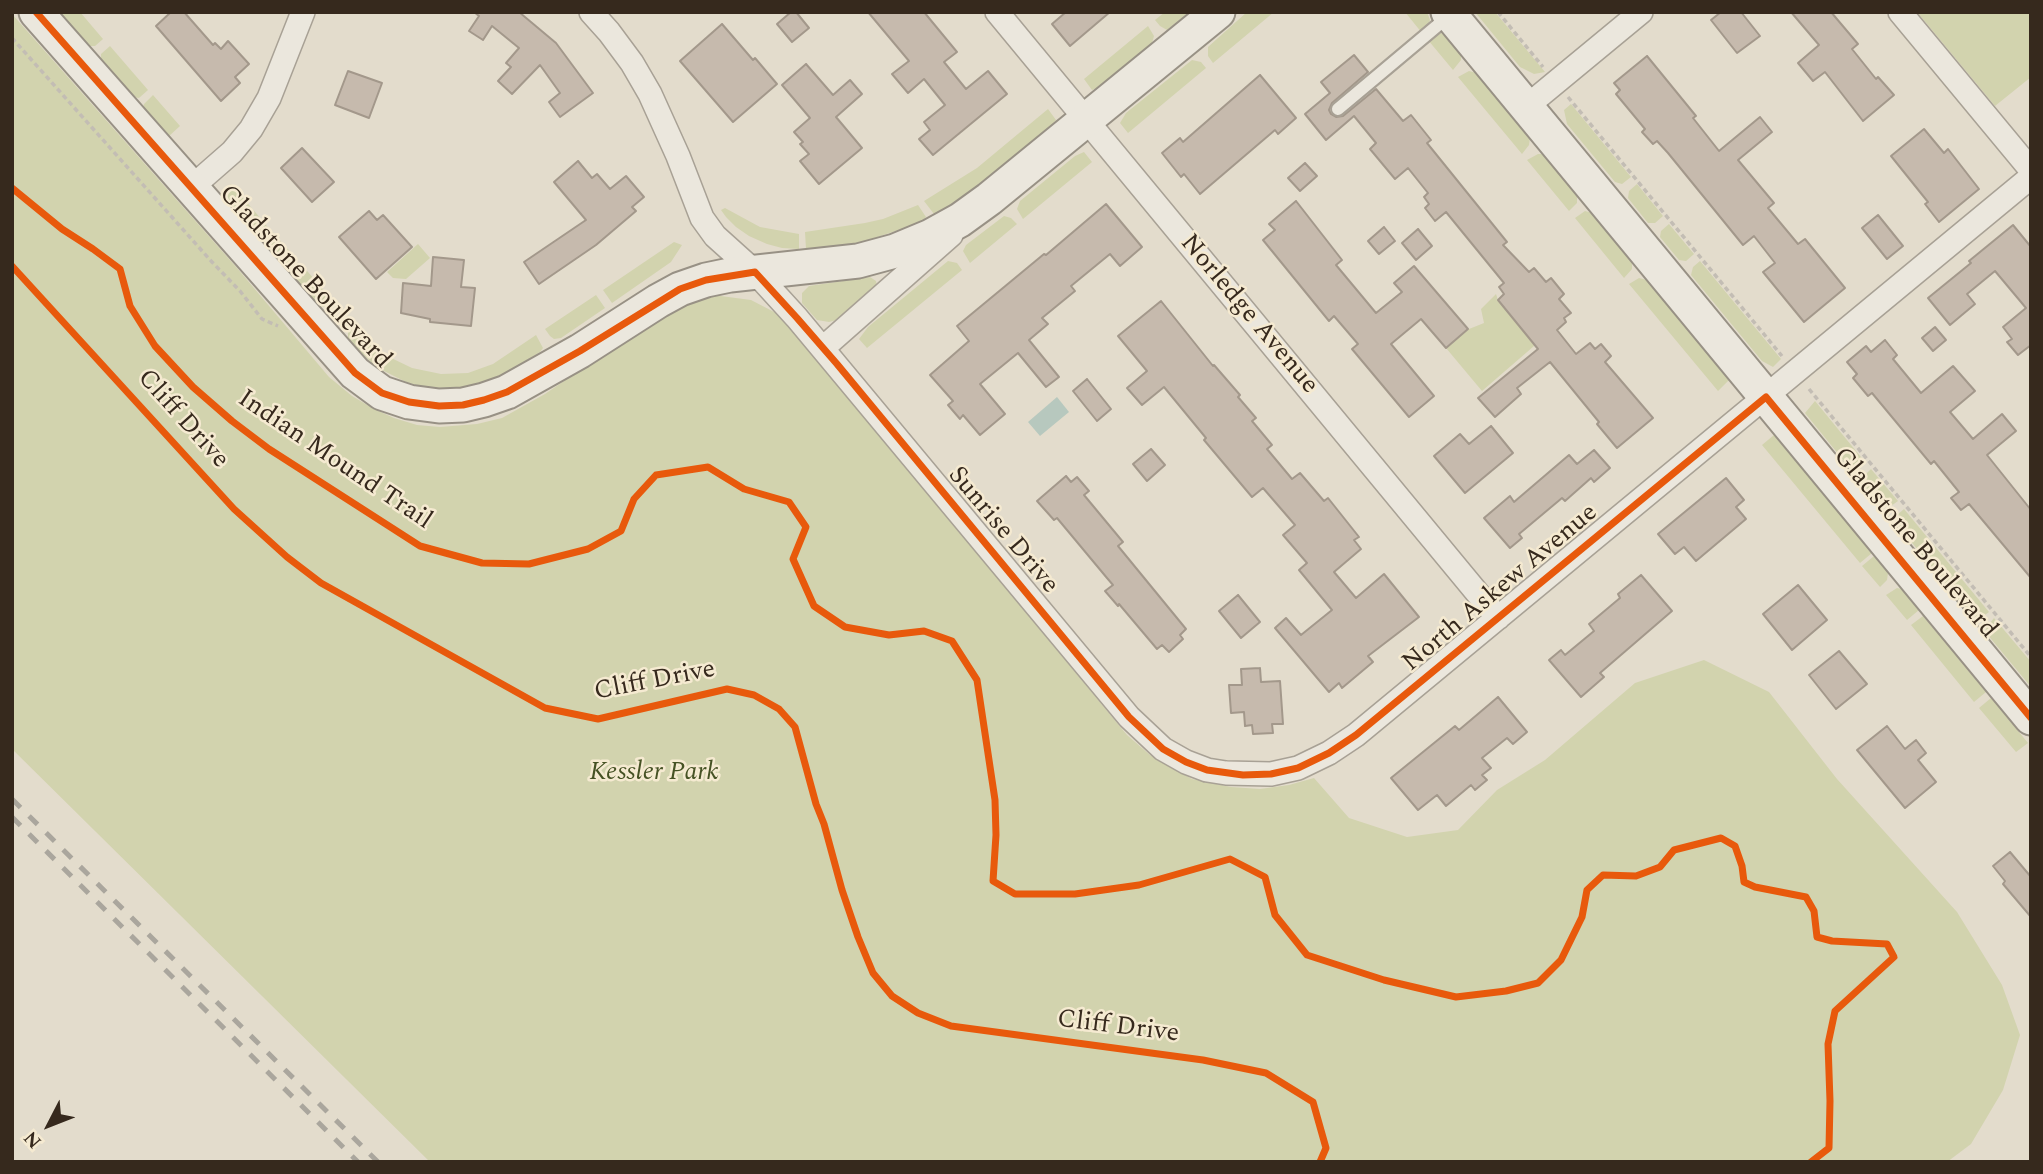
<!DOCTYPE html>
<html>
<head>
<meta charset="utf-8">
<style>
	body { margin:0 }
	#map { position:relative; width:2043px; height:1174px; overflow:hidden; background:#e3dccc; font-family:Spectral,serif }
	canvas { display:block }
	.frame { position:absolute; inset:0; border:14px solid #36291d; pointer-events:none }
	.north { position:absolute; left:14px; top:1090px; width:70px; height:70px; -webkit-text-stroke:5px #f5ead1; paint-order:stroke; rotate:228deg; font-size:19px; font-weight:700; line-height:28px; text-align:center; color:#36291d }
	.north::after { content:''; display:block; margin:auto; width:24px; height:32px; background:#36291d; clip-path:polygon(50% 0,100% 100%,50% 72%,0 100%) }
</style>
</head>
<body>
<div id="map">
<canvas width="2043" height="1174"></canvas>
<div class="frame"></div>
<div class="north">N</div>
</div>
<script>
const c = document.querySelector('canvas').getContext('2d');
c.lineJoin = 'round';
function fillPath(path, color) {
  c.fillStyle = color;
  c.fill(path, 'evenodd');
}
function toPath(rows) {
  const path = new Path2D();
  for (const r of rows) {
    path.moveTo(r[0], r[1]);
    for (let i = 2; i < r.length; i += 2) path.lineTo(r[i], r[i + 1]);
  }
  return path;
}
function trace(path, color, width, dash) {
  c.strokeStyle = color;
  c.lineWidth = width;
  c.lineCap = dash ? 'butt' : 'round';
  c.setLineDash(dash || []);
  c.stroke(path);
}
function drawText(font, color, halo, rows, align = 'center') {
  c.font = font + ' Spectral,serif';
  c.lineWidth = 5;
  c.setLineDash([]);
  c.textBaseline = 'middle';
  c.strokeStyle = halo;
  c.fillStyle = color;
  for (const [text, x, y, turn = 0] of rows) {
    c.save();
    c.translate(x, y);
    c.rotate((+turn || 0) * Math.PI / 180);
    c.textAlign = isNaN(turn) ? turn : align;
    if (halo) c.strokeText(text, 0, 0);
    c.fillText(text, 0, 0);
    c.restore();
  }
}
const green = toPath([
	[59,12,80,12,103,39,95,46,89,46],
	[1165,12,1189,12,1167,30,1160,26,1155,20],
	[1247,12,1274,12,1213,63,1208,56,1208,47],
	[1405,12,1427,12,1430,20,1427,28,1422,33],
	[1475,12,1495,12,1545,72,1534,74,1520,67],
	[1917,12,2031,12,2031,77,1995,106],
	[12,14,237,268,329,377,352,396,374,409,394,418,417,425,440,427,477,424,502,418,545,394,646,325,675,307,713,295,751,300,778,314,809,349,1127,735,1150,755,1192,779,1231,787,1260,789,1289,785,1314,778,1349,818,1407,837,1458,830,1497,790,1545,760,1635,683,1704,660,1769,692,1837,779,1957,912,2002,985,2020,1035,2003,1090,1971,1144,1947,1162,430,1162,12,749],
	[1148,26,1154,36,1152,43,1099,87,1092,90,1084,79],
	[1441,33,1445,35,1461,55,1461,60,1453,70,1428,40],
	[110,46,148,90,139,98,133,97,101,60,101,54],
	[1192,60,1201,62,1206,68,1128,133,1120,123,1126,113],
	[1469,71,1477,73,1530,138,1529,145,1522,154,1458,77],
	[153,95,180,126,168,137,143,108,144,104],
	[1571,104,1631,177,1622,184,1615,182,1567,124,1564,110],
	[1048,109,1056,120,1051,126,969,195,937,214,934,214,924,201,977,168],
	[1084,152,1092,162,1023,219,1017,209,1020,201,1075,156],
	[1538,154,1544,154,1577,195,1577,203,1569,211,1527,160],
	[231,184,262,220,250,230,225,199,223,191],
	[1637,184,1663,216,1655,223,1648,223,1628,198,1629,191],
	[918,205,926,217,920,223,865,241,841,246,806,249,805,232,865,223,883,219],
	[725,208,760,227,799,234,799,249,782,248,767,244,749,236,736,227,726,217,721,210],
	[1585,211,1592,213,1632,262,1632,269,1624,278,1575,218],
	[1004,216,1011,218,1017,224,970,263,963,251,966,245],
	[265,224,296,258,291,262,283,264,277,261,254,234],
	[1669,224,1694,254,1686,261,1679,260,1660,237,1661,231],
	[674,242,682,245,671,262,612,303,603,290],
	[418,244,430,258,406,279,393,278,387,272],
	[948,261,957,263,962,270,867,348,859,339,868,327],
	[1700,261,1781,359,1773,367,1762,361,1691,275,1693,267],
	[302,265,333,301,326,306,322,307,316,305,294,280,295,271],
	[870,277,876,281,877,286,837,320,829,322,817,320,802,303,802,293,809,286],
	[1639,278,1647,280,1729,380,1718,391,1629,284],
	[1496,294,1498,300,1520,326,1536,340,1534,346,1482,391,1446,348,1469,329,1484,323,1481,309],
	[596,295,605,308,561,338,554,339,550,336,545,329],
	[355,325,372,344,385,355,412,368,441,374,468,373,493,364,536,335,543,348,540,352,496,379,470,387,437,389,408,383,376,367,348,340,348,331],
	[1815,401,1865,462,1858,467,1848,466,1805,413],
	[1774,435,1872,553,1860,563,1762,445],
	[1871,469,1898,501,1891,506,1880,505,1864,485,1863,477],
	[1904,509,1989,612,1981,618,1972,616,1895,522,1896,516],
	[1874,556,1888,573,1887,580,1880,587,1862,566],
	[1897,588,1902,589,1919,610,1907,620,1886,595],
	[1923,616,1986,692,1974,702,1911,625],
	[1994,618,2031,662,2031,687,1987,634,1986,628],
	[1991,698,2028,743,2016,752,1979,708]
]);
const water = toPath([
	[1057,397,1069,412,1040,436,1028,422]
]);
const building = toPath([
	[171,12,184,12,213,45,215,43,221,49,228,41,249,64,235,77,240,83,221,101,156,26,171,12],
	[474,12,519,12,556,43,593,93,560,117,549,102,560,93,540,65,512,94,498,81,511,67,506,63,519,48,492,26,483,40,469,31,479,16,474,12],
	[791,12,796,12,809,28,792,42,777,24,791,12],
	[868,12,924,12,957,52,944,62,966,89,988,71,1007,94,933,155,919,139,930,130,924,122,945,105,924,79,908,93,892,74,909,61,868,12],
	[1066,12,1110,12,1070,46,1052,24,1066,12],
	[1721,12,1741,12,1760,36,1737,53,1711,20,1721,12],
	[1791,12,1831,12,1858,44,1852,49,1876,79,1878,77,1894,95,1863,121,1825,72,1813,81,1798,63,1819,45,1791,12],
	[722,24,753,60,755,58,777,84,733,122,680,61,722,24],
	[1354,55,1368,72,1332,103,1329,110,1331,114,1336,117,1343,116,1376,89,1403,121,1411,115,1431,140,1427,143,1507,242,1503,245,1529,272,1534,268,1546,282,1551,278,1564,294,1559,299,1571,313,1564,318,1566,322,1557,330,1576,354,1590,343,1595,349,1601,344,1611,356,1605,362,1653,418,1617,448,1597,424,1599,422,1550,362,1517,388,1521,394,1495,417,1478,398,1538,349,1498,300,1504,294,1499,287,1504,283,1446,212,1435,221,1425,208,1429,204,1424,197,1428,193,1408,168,1395,179,1370,149,1376,143,1354,116,1326,140,1305,114,1330,93,1321,82,1354,55],
	[1647,56,1696,116,1693,118,1719,151,1760,117,1772,132,1738,160,1774,203,1768,208,1798,244,1805,239,1845,288,1804,322,1763,272,1775,263,1754,236,1743,245,1668,153,1657,141,1653,144,1642,132,1645,129,1616,94,1620,90,1614,83,1647,56],
	[806,64,833,95,850,80,862,94,836,117,862,148,819,184,800,161,809,154,800,144,803,142,794,132,810,118,782,85,806,64],
	[348,71,382,83,369,118,335,105,348,71],
	[1260,75,1296,118,1278,134,1275,130,1200,194,1184,174,1181,177,1162,153,1180,138,1183,142,1260,75],
	[1924,129,1944,153,1948,149,1979,189,1939,222,1925,204,1928,202,1891,156,1924,129],
	[302,148,334,182,312,202,281,168,302,148],
	[578,161,592,178,597,174,610,189,626,176,644,197,632,207,636,211,596,245,539,284,524,262,586,220,554,182,578,161],
	[1305,163,1317,176,1300,191,1288,178,1305,163],
	[1296,201,1342,260,1336,265,1376,313,1402,292,1394,283,1414,266,1468,329,1446,348,1421,319,1391,344,1434,396,1409,417,1352,349,1358,344,1334,316,1329,321,1263,240,1275,230,1269,224,1296,201],
	[1106,204,1142,247,1120,266,1110,254,1071,286,1075,291,1042,318,1048,324,1029,340,1059,377,1046,387,1018,353,980,384,1005,414,980,435,963,415,960,419,948,405,953,401,930,375,969,341,957,326,1044,254,1046,255,1106,204],
	[369,211,377,220,383,215,412,247,376,279,339,237,369,211],
	[1878,215,1903,246,1887,259,1862,228,1878,215],
	[2013,225,2031,247,2031,345,2018,355,2007,342,2012,339,2003,327,2026,308,1995,271,1967,294,1975,304,1950,325,1928,298,1971,263,1969,261,2013,225],
	[1384,227,1395,241,1379,254,1368,241,1384,227],
	[1418,229,1432,246,1416,260,1402,243,1418,229],
	[433,257,464,260,461,287,475,288,471,326,430,322,430,319,401,313,403,283,431,286,433,257],
	[1161,301,1213,366,1214,365,1240,395,1238,397,1256,418,1252,421,1272,445,1267,449,1292,479,1300,473,1324,501,1328,498,1359,537,1354,540,1361,549,1334,572,1356,598,1384,574,1419,617,1368,656,1373,662,1342,688,1339,683,1329,692,1275,628,1286,618,1301,635,1332,610,1299,570,1307,563,1283,535,1295,525,1263,488,1252,497,1204,440,1206,438,1164,387,1142,405,1127,388,1147,371,1118,336,1161,301],
	[1935,327,1946,340,1933,351,1922,338,1935,327],
	[1885,340,1897,355,1893,359,1921,393,1953,366,1975,391,1950,412,1973,439,2002,414,2016,431,1987,455,2031,510,2031,578,1969,504,1961,510,1951,498,1959,492,1934,461,1931,464,1872,393,1868,396,1853,378,1857,374,1847,362,1866,346,1871,352,1885,340],
	[1087,379,1111,409,1097,421,1073,391,1087,379],
	[1491,426,1513,453,1465,493,1434,456,1460,434,1469,444,1491,426],
	[1151,449,1165,465,1147,481,1133,464,1151,449],
	[1594,450,1610,468,1594,482,1591,478,1565,501,1562,498,1519,534,1522,538,1510,548,1484,518,1510,496,1514,502,1569,455,1577,464,1594,450],
	[1066,476,1071,482,1077,477,1089,491,1084,495,1123,542,1118,546,1186,629,1180,635,1183,639,1169,652,1162,645,1157,649,1119,604,1118,606,1105,591,1113,585,1107,578,1057,518,1054,520,1037,501,1066,476],
	[1726,478,1744,500,1736,507,1746,519,1696,561,1684,547,1675,554,1658,534,1726,478],
	[1641,575,1672,611,1600,673,1604,677,1581,697,1549,660,1561,650,1565,655,1594,631,1589,624,1620,598,1618,594,1641,575],
	[1798,585,1827,620,1792,650,1763,614,1798,585],
	[1238,595,1260,622,1241,638,1219,611,1238,595],
	[1839,651,1867,684,1836,709,1809,675,1839,651],
	[1260,668,1261,682,1280,681,1283,724,1272,724,1273,733,1253,734,1252,725,1245,726,1244,712,1231,713,1229,685,1242,685,1241,669,1260,668],
	[1498,697,1527,732,1513,744,1507,738,1482,758,1491,768,1482,775,1487,780,1475,790,1471,785,1446,806,1437,795,1418,810,1391,778,1455,726,1459,730,1498,697],
	[1887,726,1905,749,1916,740,1926,753,1918,760,1936,782,1905,808,1857,750,1887,726],
	[2010,852,2031,877,2031,917,2003,884,2005,881,1993,866,2010,852]
]);
const path = toPath([
	[1498,12,1543,67],
	[12,38,212,262,240,291,262,319,278,326],
	[1568,97,1782,356],
	[1809,389,2031,657]
]);
const lane = toPath([
	[1338,109,1450,15]
]);
const street = toPath([
	[591,12,609,32,632,63,650,94,678,156,702,218,715,236,755,272,797,318,1129,717,1163,749,1186,762,1207,770,1226,773,1271,774,1298,768,1329,753,1356,735,2031,177],
	[997,12,1498,618],
	[1900,12,2031,170],
	[1526,107,1641,12],
	[192,187,232,152,251,129,269,98,303,12],
	[823,348,951,235]
]);
const secondary = toPath([
	[36,12,355,373,382,393,409,402,439,406,463,405,484,400,507,392,580,351,658,301,680,289,706,280,730,275,858,261,895,251,931,236,960,220,989,199,1218,12],
	[1448,12,2031,718]
]);
const rail = toPath([
	[12,799,378,1162],
	[12,817,358,1162]
]);
const cycleway = toPath([
	[36,12,355,373,382,393,409,402,439,406,463,405,484,400,507,392,580,351,680,289,706,280,755,272,797,318,837,364,1129,717,1163,749,1186,762,1207,770,1243,775,1271,774,1298,768,1329,753,1356,735,1766,397,2031,718],
	[12,188,62,229,93,249,120,269,130,306,155,346,193,387,232,421,269,449,420,546,482,563,529,564,588,549,621,531,634,499,656,475,708,467,744,489,789,502,806,527,793,559,814,606,845,627,889,635,924,631,952,641,977,680,995,800,996,835,993,881,1015,894,1075,894,1139,885,1230,859,1265,877,1275,915,1307,955,1384,980,1456,997,1506,991,1538,983,1561,960,1582,917,1587,890,1603,875,1636,876,1660,867,1674,850,1721,838,1735,846,1742,866,1744,882,1755,887,1806,897,1814,911,1817,937,1832,941,1887,944,1894,957,1835,1011,1828,1044,1830,1101,1829,1148,1811,1162],
	[12,266,234,509,287,557,321,583,545,708,598,719,727,689,754,695,779,709,795,727,816,804,824,824,842,890,858,937,873,973,892,996,918,1013,951,1026,1203,1060,1266,1073,1313,1102,1326,1148,1320,1162]
]);
const streetNames = [
	["Gladstone Boulevard",304,278,47],
	["Norledge Avenue",1248,315,50],
	["Cliff Drive",182,420,48],
	["Indian Mound Trail",334,461,34],
	["Sunrise Drive",1002,531,50],
	["Gladstone Boulevard",1914,544,50],
	["North Askew Avenue",1501,589,-40],
	["Cliff Drive",655,682,-11],
	["Cliff Drive",1118,1028,7]
];
const parkNames = [
	["Kessler Park",654,774]
];
fillPath(green, '#d2d3ae');
fillPath(water, '#b7c8be');
fillPath(building, '#c6baad');
trace(building, '#a3988b', 2);
trace(lane, '#a8a195', 16);
trace(street, '#a8a195', 26);
trace(secondary, '#989185', 37);
trace(path, '#c3bdb4', 3.5, [5, 3.5]);
trace(lane, '#ebe7dd', 12);
trace(street, '#ebe7dd', 23);
trace(secondary, '#ebe7dd', 33);
trace(rail, '#aaa69d', 5, [12, 12]);
trace(cycleway, '#e8590c', 7);
drawText('26px', '#36291d', '#f5ead1', streetNames);
drawText('italic 26px', '#465224', '#f5ead1', parkNames);
</script>
</body>
</html>
